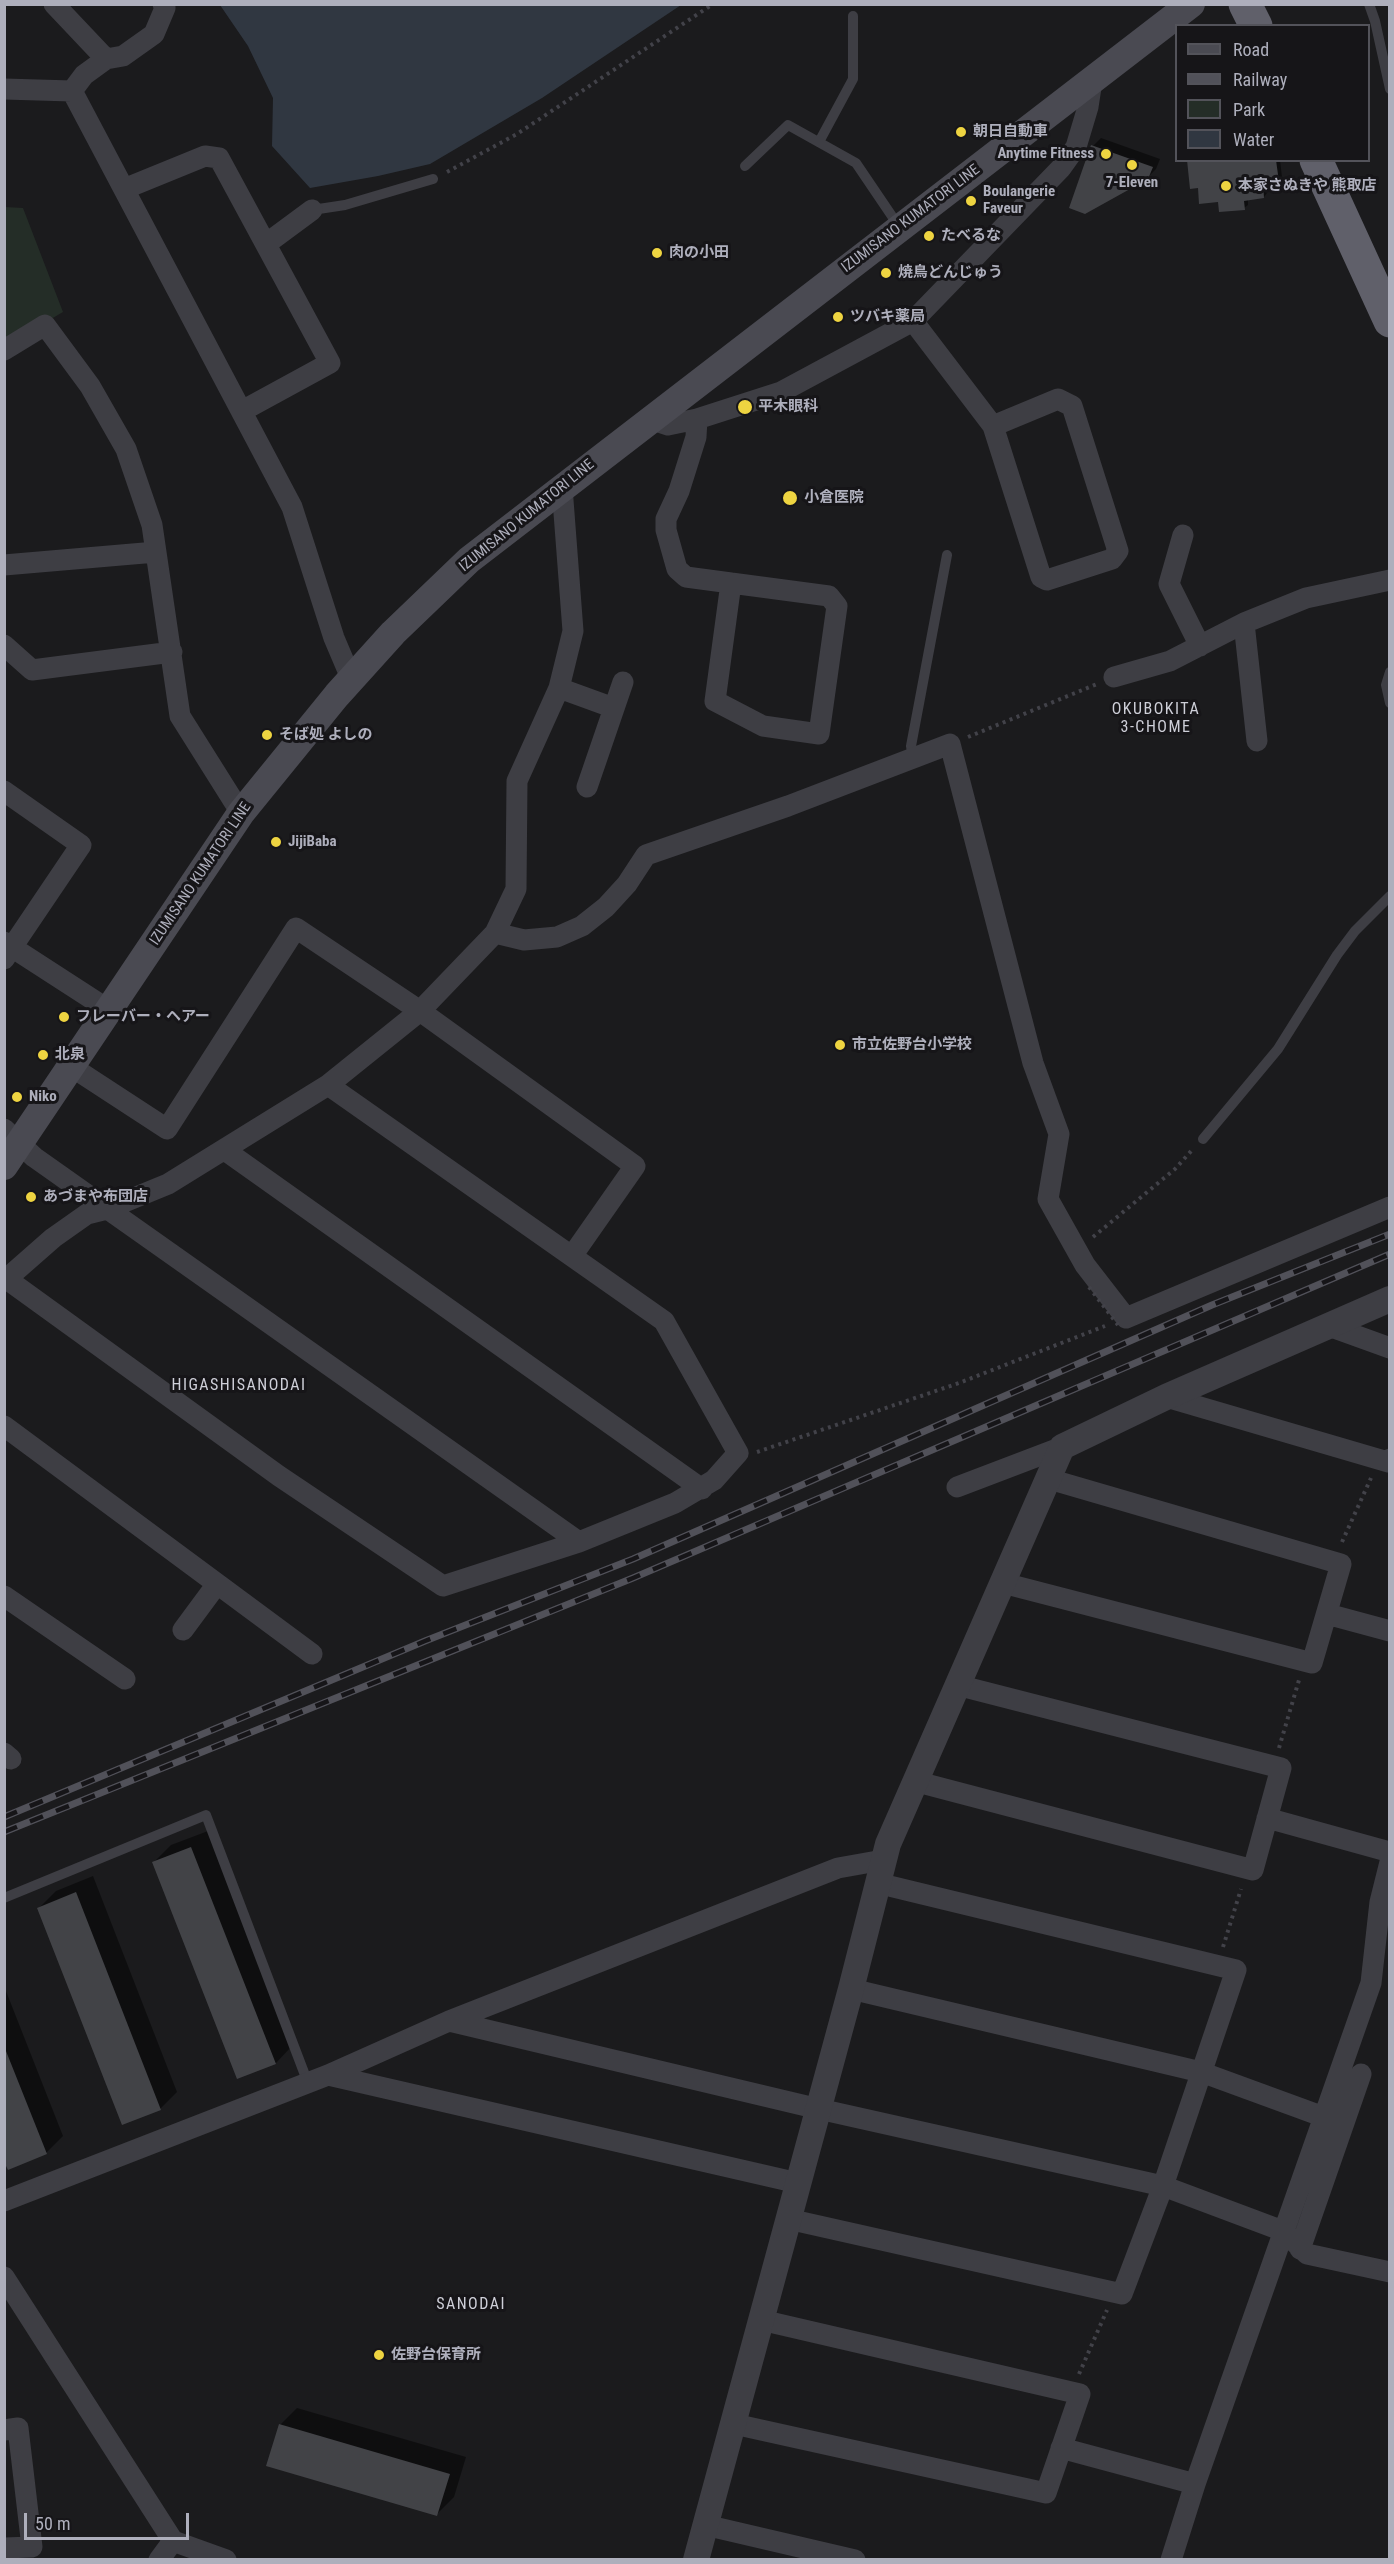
<!DOCTYPE html>
<html>
<head>
<meta charset="utf-8">
<style>
	body { margin:0 }
	#map { position:relative; width:1394px; height:2564px; overflow:hidden; background:#1b1b1d; font-family:"Roboto Condensed",sans-serif }
	canvas { display:block }
	.frame { position:absolute; inset:0; border:6px solid #aeafbc; pointer-events:none }
	.legend { position:absolute; left:1175px; top:24px; width:195px; height:138px; box-sizing:border-box; background:#161518; border:2px solid #53535a; margin:0; padding:8px 10px; list-style:none; font-size:18px; color:#aeafbc }
	.legend li { display:flex; align-items:center; gap:12px; height:30px }
	.legend b { width:30px; border:2px solid #53535a }
	.scale { position:absolute; left:24px; top:2513px; width:165px; height:27px; box-sizing:border-box; border:3px solid #aeafbc; border-top:0; padding-left:8px; font-size:18px; line-height:21px; white-space:nowrap; color:#aeafbc; -webkit-text-stroke:4px #161518; paint-order:stroke }
</style>
</head>
<body>
<div id="map">
<canvas width="1394" height="2564"></canvas>
<div class="frame"></div>
<ul class="legend">
<li><b style="height:8px;background:#4a4a52"></b>Road</li>
<li><b style="height:8px;background:#515159"></b>Railway</li>
<li><b style="height:16px;background:#242d27"></b>Park</li>
<li><b style="height:16px;background:#303741"></b>Water</li>
</ul>
<div class="scale">50 m</div>
</div>
<script>
const c = document.querySelector('canvas').getContext('2d');
c.lineJoin = 'round';
function fillPath(path, color) {
  c.fillStyle = color;
  c.fill(path, 'evenodd');
}
function toPath(rows) {
  const path = new Path2D();
  for (const r of rows) {
    path.moveTo(r[0], r[1]);
    for (let i = 2; i < r.length; i += 2) path.lineTo(r[i], r[i + 1]);
  }
  return path;
}
function trace(path, color, width, dash) {
  c.strokeStyle = color;
  c.lineWidth = width;
  c.lineCap = dash ? 'butt' : 'round';
  c.setLineDash(dash || []);
  c.stroke(path);
}
function drawText(font, color, halo, rows, align = 'center') {
  c.font = font + ' "Roboto Condensed","Noto Sans JP",sans-serif';
  c.lineWidth = 6;
  c.setLineDash([]);
  c.textBaseline = 'middle';
  c.strokeStyle = halo;
  c.fillStyle = color;
  for (const [text, x, y, turn = 0] of rows) {
    c.save();
    c.translate(x, y);
    c.rotate((+turn || 0) * Math.PI / 180);
    c.textAlign = isNaN(turn) ? turn : align;
    if (halo) c.strokeText(text, 0, 0);
    c.fillText(text, 0, 0);
    c.restore();
  }
}
const green = toPath([
	[5,207,23,208,63,312,5,346]
]);
const water = toPath([
	[220,5,681,5,542,98,430,164,378,176,310,188,272,146,273,98,248,46]
]);
const shadow = toPath([
	[1101,138,1160,159,1156,169,1147,178,1093,146],
	[1189,160,1280,160,1282,177,1278,180,1266,181,1267,193,1264,197,1248,199,1248,205,1244,208,1219,201,1199,186],
	[208,1831,292,2046,276,2063,238,2078,154,1862,171,1845],
	[93,1876,177,2092,160,2109,39,1908,56,1891],
	[4,1986,63,2136,46,2153,4,2158],
	[297,2408,466,2457,454,2497,437,2514,280,2425]
]);
const building = toPath([
	[1091,145,1153,167,1148,179,1085,214,1069,208],
	[1187,160,1276,160,1279,182,1263,183,1264,198,1244,201,1245,210,1219,212,1218,202,1199,204,1198,188,1190,189],
	[191,1847,276,2064,237,2079,152,1862],
	[76,1892,161,2110,122,2125,37,1908],
	[4,2046,47,2154,8,2170,4,2162],
	[279,2424,450,2474,437,2516,266,2466]
]);
const path = toPath([
	[447,172,517,134,713,4],
	[968,737,1097,684],
	[1093,1237,1175,1169,1193,1149],
	[757,1452,959,1383,1105,1326],
	[1342,1542,1371,1478],
	[1279,1748,1299,1680],
	[1223,1947,1241,1889],
	[1079,2374,1107,2310]
]);
const service = toPath([
	[1369,4,1375,21,1390,89],
	[819,142,853,79,853,16],
	[745,166,788,125,856,163,900,228],
	[312,210,345,205,433,179],
	[1390,672,1386,685,1390,703],
	[913,759,911,746,947,555],
	[1203,1139,1278,1049,1337,955,1355,931,1390,896],
	[4,1898,206,1815,308,2083]
]);
const minor = toPath([
	[54,4,106,59],
	[4,89,72,91,84,75,106,59,123,56,154,34,165,8,163,4],
	[72,91,292,507,334,638,351,678],
	[124,189,205,156,219,158,330,363,242,411],
	[266,244,312,210],
	[913,321,993,426,1041,577,1047,580,1112,559,1118,551,1072,406,1058,399,993,426],
	[4,350,45,325,90,386,126,449,152,525,180,716,241,813],
	[650,419,668,425,697,419,781,392,913,321,1061,168,1076,147,1088,107,1092,81],
	[697,419,696,437,679,491,666,519,666,530,677,569,686,577,731,583,829,596,837,606,819,734,763,726,715,701,731,583],
	[1183,535,1169,584,1200,646],
	[4,565,156,552],
	[4,645,32,670,172,652],
	[1114,677,1170,661,1244,623],
	[559,688,614,708],
	[1257,741,1244,623,1306,598,1390,580],
	[587,787,623,682],
	[4,791,81,845,4,959],
	[495,933,524,940,557,937,582,926,606,907,627,884,646,855,788,806,950,744,1033,1063,1059,1134,1048,1199,1085,1265,1126,1318,1390,1207],
	[4,942,109,1010],
	[72,1067,167,1129,296,928,420,1011,635,1166,572,1256],
	[4,1129,34,1157,579,1542,675,1503,714,1480,738,1453,664,1321,328,1085],
	[226,1151,702,1489],
	[8,1280,279,1476,443,1586,579,1542],
	[4,1281,53,1238,87,1214,107,1209,168,1184,328,1085,420,1011,495,933,516,889,517,781,559,688,573,631,562,487],
	[1329,1326,1390,1348],
	[1166,1397,1388,1462,1390,1459],
	[4,1426,312,1654],
	[957,1487,1062,1447],
	[1003,1583,1312,1663,1341,1564,1049,1479],
	[4,1596,125,1679],
	[1327,1614,1390,1631],
	[183,1630,217,1584],
	[4,1753,11,1759],
	[914,1781,1253,1870,1281,1768,957,1685],
	[1267,1818,1390,1852],
	[851,1989,1201,2072,1324,2117],
	[449,2021,819,2109,1163,2186,1283,2231,1307,2254,1390,2272],
	[328,2075,798,2183],
	[4,2201,328,2075,449,2021,838,1868,883,1860],
	[788,2219,1122,2294,1163,2186,1236,1970,877,1883],
	[1300,2249,1361,2074],
	[4,2277,173,2541,159,2560],
	[734,2424,1046,2493,1080,2394,761,2320],
	[4,2430,18,2428,32,2547,4,2548],
	[1061,2448,1195,2484],
	[705,2525,855,2560],
	[173,2541,226,2560],
	[1171,2560,1195,2484,1371,1983,1380,1902,1390,1862]
]);
const tertiary = toPath([
	[696,2560,851,1989,888,1844,1062,1447,1166,1397,1390,1299]
]);
const secondary = toPath([
	[4,1166,241,813,337,695,393,633,469,560,1191,4]
]);
const trunk = toPath([
	[1245,4,1256,26],
	[1316,160,1390,321]
]);
const rail = toPath([
	[4,1817,425,1641,633,1559,1212,1305,1390,1234],
	[4,1832,633,1578,1390,1254]
]);
const pathBridge = toPath([
	[1089,1287,1118,1325]
]);
const markers = [
	[961,132,6,"#eed441"],
	[1106,154,6,"#eed441"],
	[1132,165,6,"#eed441"],
	[1226,186,6,"#eed441"],
	[971,201,6,"#eed441"],
	[929,236,6,"#eed441"],
	[657,253,6,"#eed441"],
	[886,273,6,"#eed441"],
	[838,317,6,"#eed441"],
	[745,407,8,"#eed441"],
	[790,498,8,"#eed441"],
	[267,735,6,"#eed441"],
	[276,842,6,"#eed441"],
	[64,1017,6,"#eed441"],
	[840,1045,6,"#eed441"],
	[43,1055,6,"#eed441"],
	[17,1097,6,"#eed441"],
	[31,1197,6,"#eed441"],
	[379,2355,6,"#eed441"]
];
const poiNames = [
	["朝日自動車",973,132],
	["Anytime Fitness",1094,154,"right"],
	["7-Eleven",1132,183,"center"],
	["本家さぬきや 熊取店",1238,186],
	["Boulangerie",983,192],
	["Faveur",983,209],
	["たべるな",941,236],
	["肉の小田",669,253],
	["焼鳥どんじゅう",898,273],
	["ツバキ薬局",850,317],
	["平木眼科",758,407],
	["小倉医院",804,498],
	["そば処 よしの",279,735],
	["JijiBaba",288,842],
	["フレーバー・ヘアー",76,1017],
	["市立佐野台小学校",852,1045],
	["北泉",55,1055],
	["Niko",29,1097],
	["あづまや布団店",43,1197],
	["佐野台保育所",391,2355]
];
const streetNames = [
	["IZUMISANO KUMATORI LINE",911,219,-37],
	["IZUMISANO KUMATORI LINE",527,516,-39],
	["IZUMISANO KUMATORI LINE",201,874,-56]
];
const neighbourhoodNames = [
	["OKUBOKITA",1156,710],
	["3-CHOME",1156,728],
	["HIGASHISANODAI",239,1386],
	["SANODAI",471,2305]
];
fillPath(green, '#242d27');
fillPath(water, '#303741');
fillPath(shadow, '#0007');
fillPath(building, '#424347');
trace(path, '#424249', 4, [3, 4.5]);
trace(service, '#3e3e44', 10);
trace(minor, '#3e3e44', 21);
trace(tertiary, '#3e3e44', 26);
trace(secondary, '#4a4a52', 28);
trace(trunk, '#60606a', 33);
trace(rail, '#515159', 7);
trace(rail, '#161518', 4.5, [14]);
trace(pathBridge, '#424249', 4, [3, 4.5]);
for (const [x, y, r, color] of markers) {
  const dot = new Path2D();
  dot.arc(x, y, r, 0, 2 * Math.PI);
  c.fillStyle = color;
  c.fill(dot);
  trace(dot, '#161518', 2);
}
drawText('bold 15px', '#aeafbc', '#161518', poiNames, 'left');
drawText('15px', '#aeafbc', '#161518', streetNames);
c.letterSpacing = '1.5px';
drawText('16px', '#cecfd8', '#161518', neighbourhoodNames);
c.letterSpacing = '0px';
</script>
</body>
</html>
